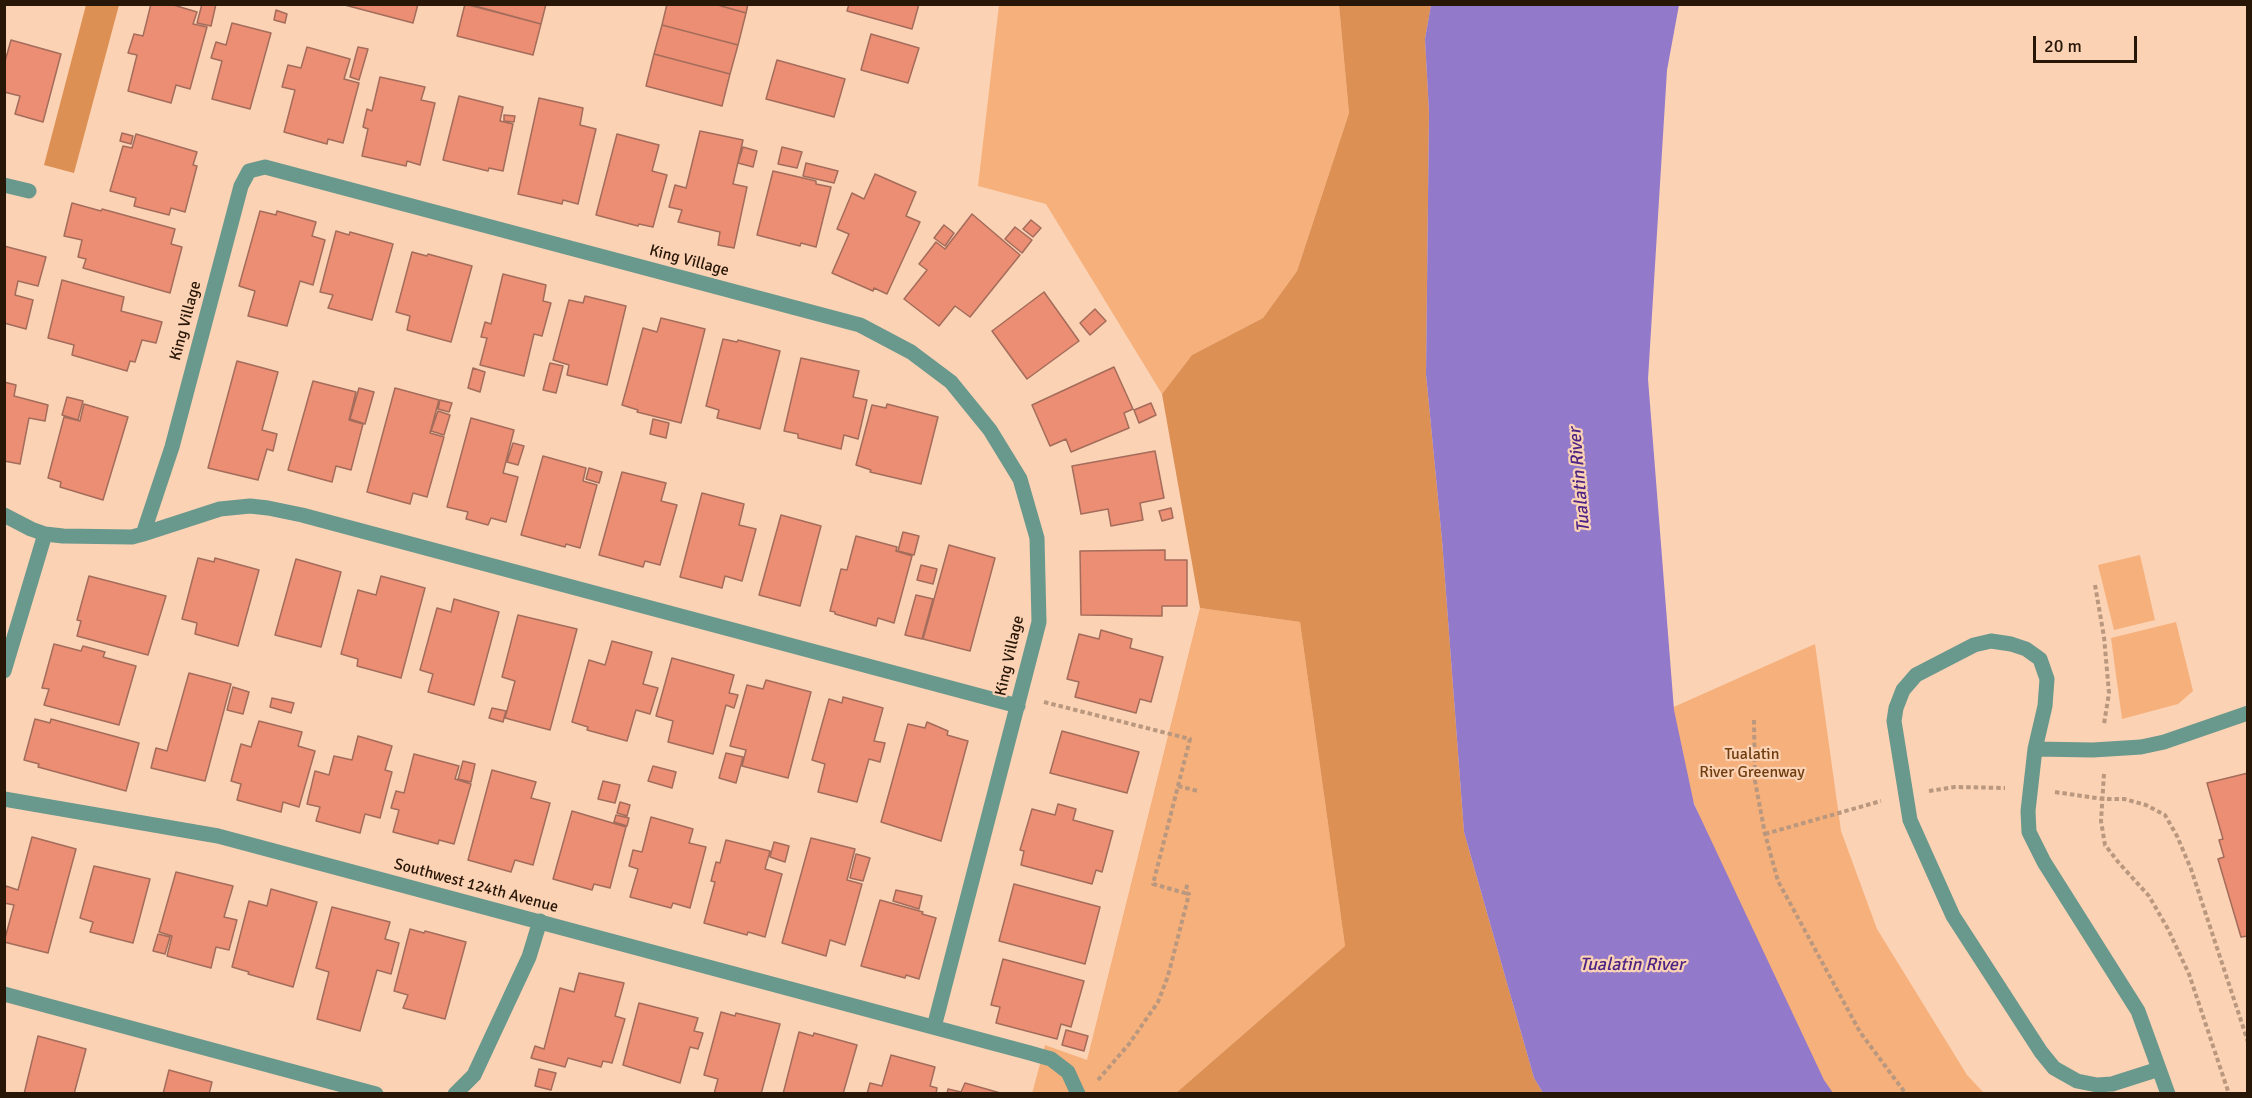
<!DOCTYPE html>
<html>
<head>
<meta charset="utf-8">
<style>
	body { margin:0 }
	#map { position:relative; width:2252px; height:1098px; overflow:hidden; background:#fbd2b4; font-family:Signika,sans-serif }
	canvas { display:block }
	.frame { position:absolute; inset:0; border:6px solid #281607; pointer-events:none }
	.scale { position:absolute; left:2033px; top:36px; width:104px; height:27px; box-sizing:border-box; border:3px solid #281607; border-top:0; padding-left:8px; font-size:18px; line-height:21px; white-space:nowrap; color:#281607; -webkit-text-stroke:4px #fbd2b4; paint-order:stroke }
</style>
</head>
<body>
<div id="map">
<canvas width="2252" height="1098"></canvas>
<div class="frame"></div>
<div class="scale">20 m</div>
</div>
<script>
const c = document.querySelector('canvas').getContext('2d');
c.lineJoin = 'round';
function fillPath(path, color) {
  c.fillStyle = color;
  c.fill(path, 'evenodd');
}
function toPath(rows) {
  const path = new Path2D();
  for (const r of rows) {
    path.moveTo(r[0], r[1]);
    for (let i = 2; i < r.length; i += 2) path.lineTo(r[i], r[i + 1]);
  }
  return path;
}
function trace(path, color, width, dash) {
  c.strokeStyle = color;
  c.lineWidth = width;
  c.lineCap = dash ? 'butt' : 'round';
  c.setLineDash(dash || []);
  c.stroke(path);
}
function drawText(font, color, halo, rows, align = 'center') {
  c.font = font + ' Signika,sans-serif';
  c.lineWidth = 4.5;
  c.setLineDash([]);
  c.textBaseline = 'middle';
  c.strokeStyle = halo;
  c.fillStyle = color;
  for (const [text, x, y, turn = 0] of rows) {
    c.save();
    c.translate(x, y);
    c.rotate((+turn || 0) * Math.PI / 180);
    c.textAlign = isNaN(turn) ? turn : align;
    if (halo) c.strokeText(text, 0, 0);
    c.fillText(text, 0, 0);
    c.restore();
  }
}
const green = toPath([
	[999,5,1339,5,1349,113,1297,271,1263,318,1192,355,1162,394,1046,204,978,186],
	[2140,555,2155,620,2114,630,2098,565],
	[1200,608,1300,622,1345,946,1176,1093,1032,1094,1045,1045,1087,1060],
	[2176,622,2193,691,2178,704,2122,719,2111,638],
	[1815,644,1841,831,1877,929,1967,1075,1984,1093,1811,1093,1658,714]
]);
const forest = toPath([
	[86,5,119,5,74,173,44,165],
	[1339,5,1431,5,1425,39,1429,112,1426,374,1442,540,1464,832,1534,1078,1543,1093,1176,1093,1345,946,1300,622,1200,608,1162,394,1192,355,1263,318,1297,271,1349,113]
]);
const water = toPath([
	[1431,5,1679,5,1667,70,1648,379,1674,710,1694,804,1824,1080,1833,1093,1543,1093,1534,1078,1464,832,1442,540,1426,374,1429,112,1425,39]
]);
const building = toPath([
	[151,4,170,4,197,12,193,24,207,27,190,89,176,85,171,103,128,91,137,55,128,53,134,34,143,36,151,4],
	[202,4,216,4,211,26,197,23,202,4],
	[341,4,418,4,413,23,341,4],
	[465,4,541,24,533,55,457,36,465,4],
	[468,4,546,4,541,24,468,4],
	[667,4,714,4,746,13,738,45,662,25,667,4],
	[714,4,748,4,746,13,714,4],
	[849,4,919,4,912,29,847,11,849,4],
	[276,10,287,14,285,23,274,20,276,10],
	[232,23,271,33,250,109,212,99,222,61,211,58,216,42,226,45,232,23],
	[662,25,738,45,730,74,654,54,662,25],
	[871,34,919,48,908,83,861,70,871,34],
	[11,40,61,54,43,122,15,114,20,96,4,92,4,65,11,40],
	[307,47,350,59,344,79,359,83,343,143,328,139,327,144,284,132,295,90,282,87,288,65,301,68,307,47],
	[358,47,368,49,359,80,350,77,358,47],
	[654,54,730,74,722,106,646,86,654,54],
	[777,60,845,79,834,117,766,99,777,60],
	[380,77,425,87,421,100,435,103,420,165,407,161,406,166,362,156,368,129,363,127,367,109,372,111,380,77],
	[459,96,503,107,500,121,513,124,503,171,489,168,488,171,443,160,459,96],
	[539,98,583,108,580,125,596,129,578,204,563,200,562,204,518,194,539,98],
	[504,115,515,116,514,122,504,121,504,115],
	[700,131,743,140,733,184,747,187,734,248,718,245,720,232,678,222,682,210,669,207,675,185,686,188,700,131],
	[122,133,133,136,131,144,120,141,122,133],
	[136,134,197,152,193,165,197,166,185,212,171,208,169,215,134,206,136,198,110,191,123,146,132,148,136,134],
	[617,134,659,145,652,171,667,175,653,227,639,224,638,226,596,215,617,134],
	[743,147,757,151,753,167,738,163,743,147],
	[782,147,802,152,797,168,778,164,782,147],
	[806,163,838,171,834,183,803,176,806,163],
	[773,171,816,181,816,184,831,187,816,247,801,243,800,246,757,235,773,171],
	[875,174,916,192,906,216,920,222,887,294,874,288,873,291,832,273,849,234,837,229,852,193,864,199,875,174],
	[72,203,101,211,102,209,175,229,171,244,182,247,170,293,83,268,86,259,78,257,82,240,64,236,72,203],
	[260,211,276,215,277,211,316,222,312,236,325,240,313,285,300,281,287,326,248,316,255,291,239,286,260,211],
	[972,214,1020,255,970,317,955,306,939,326,904,299,927,270,919,264,936,242,945,249,972,214],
	[1031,220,1041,228,1033,237,1023,229,1031,220],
	[944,225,954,233,945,246,934,238,944,225],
	[1015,227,1032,240,1022,253,1005,239,1015,227],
	[336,231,349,235,350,232,393,244,372,320,328,308,333,295,320,292,336,231],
	[4,246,46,257,38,286,18,281,15,295,33,300,26,329,4,323,4,246],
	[412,252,427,256,428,254,472,266,451,342,407,330,410,316,396,312,412,252],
	[503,274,546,285,543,301,551,303,542,336,534,334,524,376,480,365,487,338,481,337,485,322,491,324,503,274],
	[62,280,124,297,121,311,162,322,156,343,142,340,135,362,130,361,127,371,72,355,74,345,48,338,62,280],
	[1044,292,1079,341,1027,379,992,331,1044,292],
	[585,296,626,306,607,385,567,375,569,365,553,360,569,300,583,303,585,296],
	[1095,309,1106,321,1090,335,1080,323,1095,309],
	[661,318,705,329,681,423,637,412,638,410,622,405,643,328,657,332,661,318],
	[723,339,737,342,738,340,780,351,760,429,717,418,719,410,706,406,723,339],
	[801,358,859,371,853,397,867,400,858,439,844,435,841,449,798,438,798,434,784,431,801,358],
	[237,361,278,372,262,430,277,434,273,451,267,449,258,480,208,468,237,361],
	[550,363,563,366,556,393,543,390,550,363],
	[1114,367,1133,409,1124,413,1129,428,1071,452,1066,439,1050,446,1032,405,1114,367],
	[473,368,485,372,480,392,468,388,473,368],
	[313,381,356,392,349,420,363,424,351,470,336,466,332,482,288,470,313,381],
	[4,382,16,385,14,396,48,405,45,421,29,418,20,464,4,461,4,382],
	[359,388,374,392,365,424,350,419,359,388],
	[395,388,439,400,430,433,444,437,427,497,413,493,410,504,367,492,395,388],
	[67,397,83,401,78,420,62,415,67,397],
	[440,400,452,403,449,412,438,409,440,400],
	[1151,403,1156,415,1139,423,1134,410,1151,403],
	[84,404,128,417,103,500,60,487,61,482,48,478,64,417,80,421,84,404],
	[887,404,938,417,921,484,870,472,871,470,856,465,872,405,886,408,887,404],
	[438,411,450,415,444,435,431,431,438,411],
	[471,418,514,430,503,473,518,477,506,522,491,518,488,525,466,519,468,512,447,507,471,418],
	[653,419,669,423,666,438,650,434,653,419],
	[513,443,524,446,518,465,507,462,513,443],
	[1155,451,1164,498,1140,503,1143,520,1111,526,1108,509,1081,514,1072,466,1155,451],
	[543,456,586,468,583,481,597,485,580,548,566,544,565,547,521,535,543,456],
	[589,468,602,472,599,483,586,479,589,468],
	[622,472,666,483,661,501,677,505,660,565,645,561,643,567,599,555,622,472],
	[702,493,744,504,739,525,756,529,742,581,725,576,722,588,680,577,702,493],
	[1171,508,1173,518,1162,521,1159,511,1171,508],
	[781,515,821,526,800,606,759,595,781,515],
	[903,532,919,536,914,555,898,551,903,532],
	[856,536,897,547,896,551,912,556,894,623,878,618,876,626,835,614,835,612,830,611,841,569,847,570,856,536],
	[949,545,995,558,970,651,923,639,949,545],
	[1165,550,1165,560,1187,560,1187,606,1162,606,1162,616,1081,615,1080,551,1165,550],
	[198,558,214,562,215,558,259,570,238,646,195,634,197,623,182,619,198,558],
	[296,559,341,572,321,647,275,635,296,559],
	[921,565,937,569,933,584,917,580,921,565],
	[89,576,166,596,148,655,77,636,81,621,77,620,89,576],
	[381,576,425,588,401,678,357,666,358,659,341,654,358,590,376,595,381,576],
	[916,595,933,599,922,639,905,635,916,595],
	[454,599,499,612,474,705,428,692,433,674,420,670,437,608,451,612,454,599],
	[518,615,577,629,550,730,505,718,515,681,502,677,518,615],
	[1101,630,1132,639,1130,648,1163,657,1151,702,1140,699,1136,713,1075,697,1079,682,1067,679,1079,634,1099,639,1101,630],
	[612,641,652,652,643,684,658,688,650,714,636,710,627,741,587,730,588,727,572,722,589,660,605,665,612,641],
	[54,644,81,651,83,646,105,652,103,657,136,666,119,725,44,705,49,689,42,688,54,644],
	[672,658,734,675,729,693,738,695,734,708,726,705,713,754,668,742,673,721,656,716,672,658],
	[189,673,231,684,205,781,151,768,156,748,167,751,189,673],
	[766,680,811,692,788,778,742,766,746,750,730,746,747,685,763,689,766,680],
	[233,687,249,692,243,714,227,710,233,687],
	[843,697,883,708,874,741,885,743,880,762,869,759,857,802,818,792,825,764,812,760,829,699,842,703,843,697],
	[272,698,294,703,291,713,270,707,272,698],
	[492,708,506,711,503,722,489,718,492,708],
	[35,719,50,723,51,719,139,743,126,791,38,767,39,764,24,760,35,719],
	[259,721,302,732,298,746,315,751,299,807,283,802,281,812,237,800,241,784,231,781,241,744,251,747,259,721],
	[927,722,948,731,947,735,968,741,941,841,881,822,908,724,925,728,927,722],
	[1062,731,1139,752,1127,793,1050,773,1062,731],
	[358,736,392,746,385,770,392,772,380,818,365,814,360,833,316,821,320,807,307,804,315,771,329,775,334,756,352,760,358,736],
	[726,753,743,757,736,783,719,778,726,753],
	[414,754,459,766,455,779,471,784,454,844,439,840,438,844,393,832,399,810,391,808,396,791,404,793,414,754],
	[463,761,475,764,471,782,458,779,463,761],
	[653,766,676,772,672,788,648,781,653,766],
	[492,770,536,782,531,798,550,803,533,865,515,860,511,872,468,860,492,770],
	[2248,773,2248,936,2241,937,2218,859,2224,857,2219,840,2223,839,2207,783,2248,773],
	[603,781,620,785,615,803,598,799,603,781],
	[620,802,630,805,627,816,617,813,620,802],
	[1058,804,1076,809,1073,820,1113,831,1102,872,1096,870,1092,884,1021,865,1024,851,1020,850,1032,809,1055,815,1058,804],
	[572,811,626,827,610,888,594,884,592,890,553,879,572,811],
	[616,815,629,818,627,826,614,822,616,815],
	[651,817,693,829,689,843,706,847,690,908,673,903,671,908,630,897,638,869,629,866,633,850,642,852,651,817],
	[32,837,76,849,48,953,4,942,14,905,4,903,4,894,6,886,18,890,32,837],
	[811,838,855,849,847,880,862,884,845,945,830,940,826,956,782,943,811,838],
	[726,840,770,851,765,869,782,874,765,937,748,932,747,935,704,923,715,882,711,881,716,862,720,863,726,840],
	[774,842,789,846,785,862,770,857,774,842],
	[856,854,870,858,863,881,850,878,856,854],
	[94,866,150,879,133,943,90,932,93,922,80,918,94,866],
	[176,872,233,886,224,917,237,920,229,950,216,947,211,968,167,956,172,936,159,932,176,872],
	[1014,884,1100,907,1085,964,999,941,1014,884],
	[271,889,317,902,293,987,248,974,249,972,232,967,249,901,267,906,271,889],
	[896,890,922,896,919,909,893,901,896,890],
	[880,900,923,912,922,914,936,918,919,979,906,975,905,978,861,966,880,900],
	[332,907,390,922,385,939,399,943,391,974,377,970,360,1031,317,1019,329,972,316,968,332,907],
	[410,929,424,933,425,931,466,942,445,1019,403,1008,408,995,394,991,410,929],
	[158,934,170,937,165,954,153,951,158,934],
	[1003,959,1084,981,1071,1027,1061,1024,1057,1039,996,1023,1000,1007,991,1005,1003,959],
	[579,973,624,983,615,1016,625,1019,612,1063,603,1061,601,1067,568,1058,565,1067,531,1058,535,1046,544,1049,560,988,574,992,579,973],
	[639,1003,698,1018,694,1031,703,1033,698,1049,690,1047,680,1083,623,1065,639,1003],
	[721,1012,735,1016,736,1013,780,1024,761,1094,714,1094,718,1079,704,1075,721,1012],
	[1066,1030,1088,1036,1084,1051,1062,1045,1066,1030],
	[799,1032,813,1036,814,1033,857,1045,843,1094,783,1094,799,1032],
	[38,1036,86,1049,74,1094,24,1094,38,1036],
	[891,1055,935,1067,930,1086,937,1088,936,1094,867,1094,870,1083,882,1086,891,1055],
	[539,1069,556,1073,551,1090,535,1086,539,1069],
	[169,1070,212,1082,209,1094,163,1094,169,1070],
	[965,1083,1004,1094,947,1094,948,1089,961,1092,965,1083]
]);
const path = toPath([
	[2095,585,2104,637,2109,693,2104,724],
	[1044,702,1190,739,1153,884,1185,893,1188,882],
	[1754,720,1755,781,1765,834,1778,881,1860,1032,1906,1094],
	[2104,774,2101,821,2105,845,2119,863,2149,896,2168,929,2189,974,2229,1094],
	[1178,786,1198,791],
	[1929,791,1955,787,2005,788],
	[2055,792,2103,799,2124,799,2146,805,2165,815,2177,836,2191,869,2248,1042],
	[1765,834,1881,801],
	[1098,1080,1129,1044,1158,1002,1168,976,1189,894,1185,893]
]);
const service = toPath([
	[2035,749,2093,750,2141,747,2164,742,2248,713],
	[4,994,376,1094],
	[2159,1069,2112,1084,2097,1085,2077,1081,2054,1068,2041,1052,1953,916,1910,820,1894,721,1896,708,1903,690,1916,675,1974,645,1991,641,2011,644,2026,649,2040,659,2047,679,2045,706,2035,749,2028,811,2029,832,2044,862,2138,1011,2159,1069,2168,1094],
	[455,1094,474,1075,529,957,540,921]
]);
const minor = toPath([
	[4,185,29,191],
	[4,515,31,529,45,534,63,536,132,537,143,534,172,447,241,186,249,171,265,167,860,325,911,352,951,382,990,430,1020,479,1037,538,1039,622,934,1027],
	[143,534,220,509,250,506,268,508,302,515,1018,706],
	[4,671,45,534],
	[4,799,218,836,1030,1053,1051,1059,1068,1072,1078,1094]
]);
const streetNames = [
	["King Village",689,261,15],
	["King Village",186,321,-75],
	["King Village",1010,656,-77],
	["Southwest 124th Avenue",476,886,15]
];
const parkNames = [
	["Tualatin",1752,755],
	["River Greenway",1752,773]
];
const waterNames = [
	["Tualatin River",1580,480,-95],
	["Tualatin River",1632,965]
];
fillPath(green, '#f6b07b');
fillPath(forest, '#dc9054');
fillPath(water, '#9279c9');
fillPath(building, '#eb8e73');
trace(building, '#a46c5b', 1.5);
trace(path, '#ba987f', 4, [4.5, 3]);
trace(service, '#69988d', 15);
trace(minor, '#69988d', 15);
drawText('16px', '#281607', '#fbd2b4', streetNames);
drawText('16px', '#6f3d0f', '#fbd2b4', parkNames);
drawText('italic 18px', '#4c2483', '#fbd2b4', waterNames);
</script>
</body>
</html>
